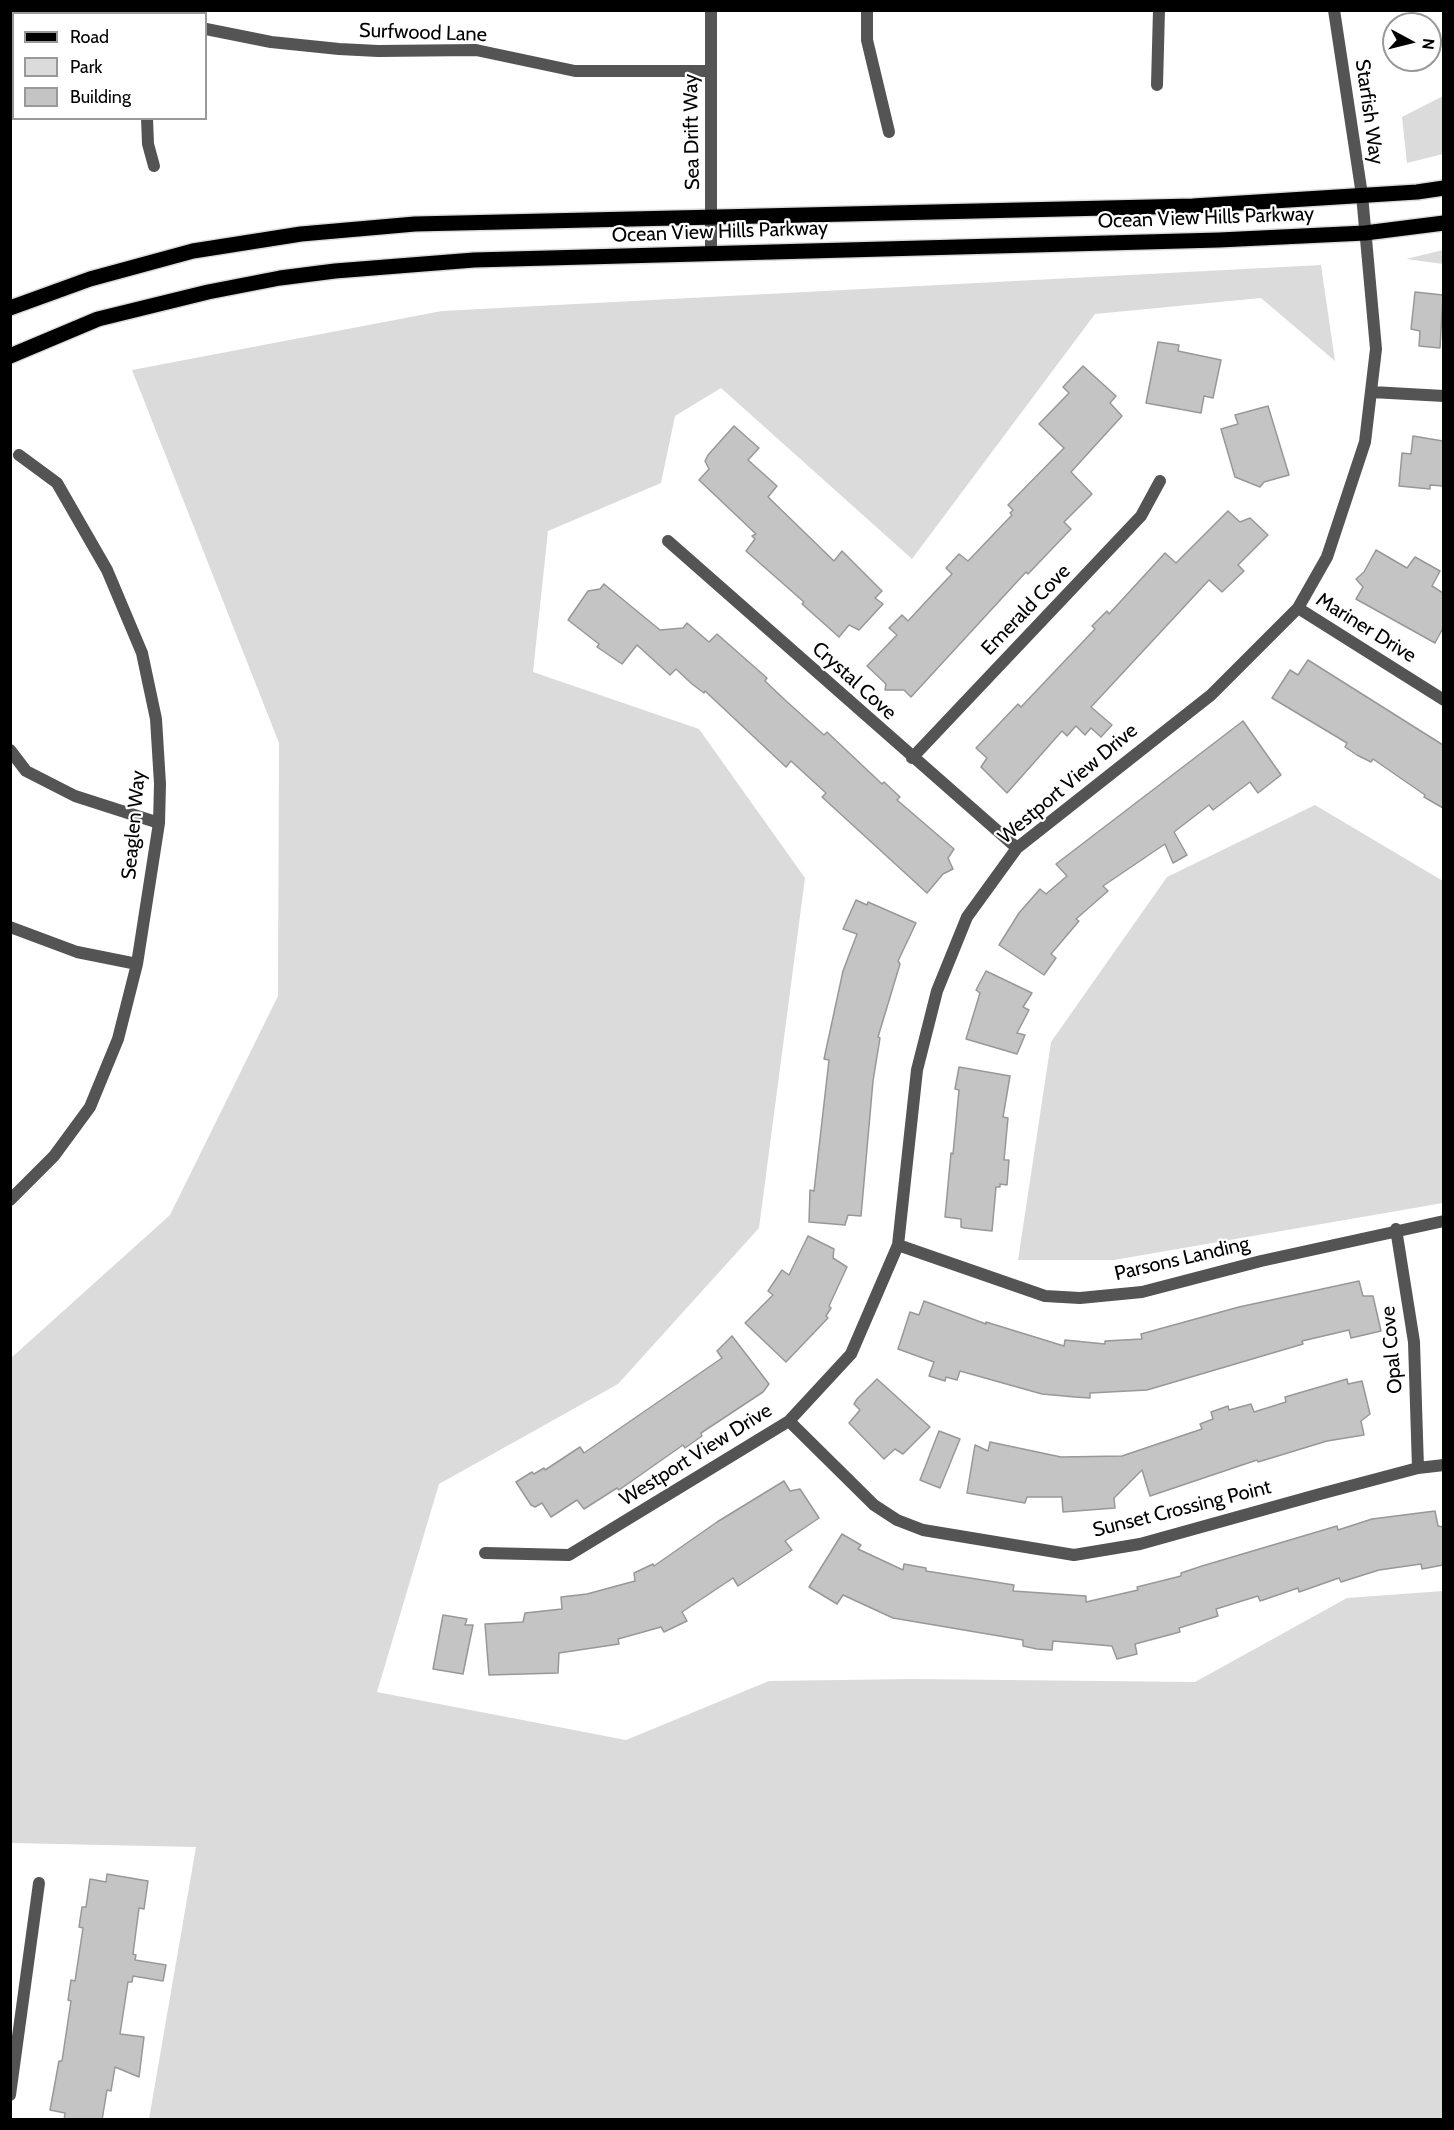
<!DOCTYPE html>
<html>
<head>
<meta charset="utf-8">
<style>
	body { margin:0 }
	#map { position:relative; width:1454px; height:2130px; overflow:hidden; background:#fff; font-family:Cabin,sans-serif }
	canvas { display:block }
	.frame { position:absolute; inset:0; border:12px solid #000; pointer-events:none }
	.legend { position:absolute; left:12px; top:12px; width:195px; height:108px; box-sizing:border-box; background:#fff; border:2px solid #999; margin:0; padding:8px 10px; list-style:none; font-size:18px; color:#000 }
	.legend li { display:flex; align-items:center; gap:12px; height:30px }
	.legend b { width:30px; border:2px solid #999 }
	.north { position:absolute; left:1382px; top:12px; width:60px; height:60px; box-sizing:border-box; background:#fff; border:2px solid #999; border-radius:50%; rotate:97deg; font-size:16px; font-weight:700; line-height:24px; text-align:center; color:#000 }
	.north::after { content:''; display:block; margin:auto; width:21px; height:27px; background:#000; clip-path:polygon(50% 0,100% 100%,50% 72%,0 100%) }
</style>
</head>
<body>
<div id="map">
<canvas width="1454" height="2130"></canvas>
<div class="frame"></div>
<ul class="legend">
<li><b style="height:8px;background:#000"></b>Road</li>
<li><b style="height:16px;background:#dbdbdb"></b>Park</li>
<li><b style="height:16px;background:#c4c4c4"></b>Building</li>
</ul>
<div class="north">N</div>
</div>
<script>
const c = document.querySelector('canvas').getContext('2d');
c.lineJoin = 'round';
function fillPath(path, color) {
  c.fillStyle = color;
  c.fill(path, 'evenodd');
}
function toPath(rows) {
  const path = new Path2D();
  for (const r of rows) {
    path.moveTo(r[0], r[1]);
    for (let i = 2; i < r.length; i += 2) path.lineTo(r[i], r[i + 1]);
  }
  return path;
}
function trace(path, color, width, dash) {
  c.strokeStyle = color;
  c.lineWidth = width;
  c.lineCap = dash ? 'butt' : 'round';
  c.setLineDash(dash || []);
  c.stroke(path);
}
function drawText(font, color, halo, rows, align = 'center') {
  c.font = font + ' Cabin,sans-serif';
  c.lineWidth = 4.5;
  c.setLineDash([]);
  c.textBaseline = 'middle';
  c.strokeStyle = halo;
  c.fillStyle = color;
  for (const [text, x, y, turn = 0] of rows) {
    c.save();
    c.translate(x, y);
    c.rotate((+turn || 0) * Math.PI / 180);
    c.textAlign = isNaN(turn) ? turn : align;
    if (halo) c.strokeText(text, 0, 0);
    c.fillText(text, 0, 0);
    c.restore();
  }
}
const green = toPath([
	[1443,96,1443,154,1407,163,1402,117],
	[1443,250,1443,264,1406,259],
	[1321,265,1335,361,1261,298,1095,314,912,559,721,388,675,416,661,483,548,531,533,672,699,729,805,878,759,1228,618,1384,439,1484,377,1692,626,1740,769,1681,913,1679,1195,1682,1347,1598,1443,1591,1443,2119,149,2119,196,1847,11,1843,11,1358,170,1215,278,996,279,743,132,370,442,311],
	[1315,805,1443,881,1443,1203,1114,1260,1018,1260,1051,1042,1167,877]
]);
const building = toPath([
	[1415,292,1443,295,1440,348,1419,346,1420,331,1411,329,1415,292],
	[1158,342,1179,345,1178,351,1221,360,1213,398,1204,396,1201,413,1146,403,1158,342],
	[1083,366,1116,396,1110,403,1122,416,1071,472,1092,494,1064,522,1071,529,1028,574,1026,572,911,697,904,690,885,690,886,684,867,666,897,635,889,628,902,615,908,621,933,594,952,574,946,568,959,554,968,561,1012,515,1010,513,1013,510,1008,505,1064,448,1039,424,1069,393,1063,387,1083,366],
	[1268,406,1289,475,1264,482,1260,487,1235,477,1221,429,1238,424,1235,415,1268,406],
	[734,426,759,448,748,460,777,486,768,497,834,561,842,551,882,591,875,598,883,604,859,630,849,625,839,637,802,604,804,602,746,551,755,539,752,536,756,534,699,480,709,469,705,461,708,455,734,426],
	[1413,436,1443,441,1443,486,1430,485,1430,489,1399,486,1402,453,1411,454,1413,436],
	[1228,511,1240,522,1250,518,1268,535,1238,565,1244,571,1222,592,1209,580,1091,707,1112,725,1101,737,1091,728,1085,735,1076,726,1067,736,1062,731,1007,793,981,767,987,758,976,748,1018,704,1021,707,1095,629,1092,626,1107,611,1109,614,1165,553,1176,563,1228,511],
	[1376,550,1407,568,1415,557,1440,571,1432,586,1443,593,1443,628,1435,643,1356,599,1363,587,1356,579,1364,572,1376,550],
	[604,584,660,630,683,628,687,623,709,642,717,634,767,678,765,681,785,700,824,735,827,732,882,784,884,782,900,797,897,800,954,849,948,858,953,869,943,874,927,893,822,797,826,793,791,761,786,767,705,691,704,693,692,684,676,669,670,675,637,645,622,664,597,647,599,644,568,620,588,591,600,589,604,584],
	[1308,660,1443,745,1443,808,1424,797,1425,795,1373,759,1371,762,1357,755,1345,747,1347,743,1272,698,1290,670,1298,675,1308,660],
	[1243,721,1281,775,1258,793,1250,782,1213,810,1209,805,1174,832,1187,855,1173,863,1165,844,1103,886,1108,891,1076,919,1079,921,1051,954,1056,958,1044,975,999,945,1019,913,1040,889,1046,894,1067,876,1056,864,1243,721],
	[856,900,867,905,868,902,916,923,898,961,900,964,878,1037,880,1038,873,1081,861,1216,848,1215,845,1225,809,1222,810,1190,814,1191,829,1060,824,1059,843,971,857,934,843,929,856,900],
	[986,971,1032,993,1023,1007,1029,1010,1017,1033,1025,1035,1017,1054,966,1039,980,993,976,990,986,971],
	[959,1067,1010,1076,1003,1117,1008,1118,1004,1160,1009,1160,1007,1185,1000,1184,1000,1187,996,1187,992,1231,964,1228,961,1227,961,1219,945,1217,951,1153,953,1154,959,1090,955,1089,959,1067],
	[808,1236,834,1249,833,1258,847,1267,829,1306,831,1308,826,1316,828,1318,786,1362,745,1323,773,1295,768,1291,782,1270,789,1275,808,1236],
	[1359,1281,1363,1296,1373,1296,1381,1331,1351,1338,1349,1330,1302,1341,1303,1344,1147,1390,1090,1393,1090,1398,1075,1397,1042,1394,960,1371,957,1380,946,1377,945,1381,929,1376,934,1362,898,1349,910,1312,919,1315,924,1301,986,1324,986,1322,1064,1346,1065,1340,1105,1344,1105,1341,1142,1339,1141,1334,1239,1307,1359,1281],
	[732,1336,769,1384,763,1392,701,1433,702,1436,685,1448,683,1445,619,1490,617,1488,584,1509,577,1500,551,1517,542,1503,535,1507,531,1505,516,1482,532,1472,534,1474,544,1468,545,1470,580,1447,584,1453,722,1358,717,1351,732,1336],
	[877,1379,930,1427,903,1454,895,1449,884,1459,849,1423,860,1410,854,1404,857,1399,877,1379],
	[1347,1379,1348,1384,1362,1381,1370,1414,1361,1421,1364,1435,1327,1441,1258,1462,1257,1460,1150,1496,1142,1470,1114,1498,1115,1508,1063,1512,1062,1497,1027,1497,1025,1503,967,1493,975,1445,988,1451,990,1442,1061,1457,1122,1456,1202,1429,1200,1424,1213,1419,1211,1412,1228,1406,1229,1410,1251,1404,1254,1412,1286,1402,1285,1397,1347,1379],
	[939,1431,960,1439,940,1488,920,1480,939,1431],
	[784,1481,790,1491,800,1489,819,1518,785,1541,792,1550,738,1586,733,1578,682,1612,687,1621,664,1632,661,1627,618,1639,619,1644,559,1653,558,1673,489,1675,485,1624,523,1622,525,1613,562,1609,561,1597,587,1594,635,1581,634,1573,653,1564,654,1566,717,1522,784,1481],
	[1435,1511,1438,1526,1443,1527,1443,1565,1422,1569,1421,1564,1379,1570,1341,1582,1339,1578,1299,1592,1298,1588,1260,1601,1258,1596,1216,1609,1218,1616,1179,1628,1180,1632,1135,1644,1137,1654,1117,1659,1112,1646,1053,1641,1052,1650,1037,1649,1023,1646,1023,1640,893,1618,843,1595,837,1604,809,1587,842,1534,861,1545,858,1549,903,1570,904,1564,926,1568,926,1571,1014,1585,1013,1591,1086,1596,1086,1602,1138,1590,1137,1587,1181,1576,1181,1573,1202,1566,1337,1526,1338,1530,1372,1519,1435,1511],
	[443,1615,467,1619,465,1625,473,1625,463,1674,433,1669,443,1615],
	[107,1874,148,1881,144,1909,139,1908,133,1954,136,1955,135,1960,166,1965,163,1981,133,1976,132,1982,128,1982,120,2034,144,2037,139,2077,115,2067,111,2091,107,2090,102,2120,64,2120,65,2113,50,2110,59,2061,62,2061,71,2001,68,2000,71,1980,75,1981,83,1928,79,1927,82,1907,86,1907,90,1879,106,1882,107,1874]
]);
const minor = toPath([
	[113,10,123,14],
	[711,10,711,253],
	[867,10,867,40,889,132],
	[170,14,171,10],
	[206,29,271,42,339,49,378,51,476,50,575,71,711,71],
	[1157,85,1159,10],
	[147,118,148,144,154,166],
	[1372,392,1444,396],
	[668,541,1017,848],
	[1298,608,1444,700],
	[10,750,26,771,75,796,159,823],
	[912,758,1141,516,1160,481],
	[10,927,77,952,137,964],
	[10,1200,54,1156,90,1107,118,1039,137,964,159,823,160,784,156,719,142,653,107,570,57,483,19,455],
	[1396,1229,1414,1342,1418,1468],
	[898,1245,1045,1296,1080,1298,1142,1292,1261,1261,1444,1221],
	[789,1421,874,1505,897,1520,923,1530,1074,1555,1140,1544,1320,1494,1418,1468,1444,1465],
	[485,1553,569,1555,789,1421,851,1354,898,1245,917,1070,937,991,967,917,1017,848,1211,695,1298,608,1327,557,1365,442,1376,349,1362,195,1334,10],
	[10,2095,39,1883]
]);
const primary = toPath([
	[10,308,90,279,193,251,301,234,415,224,1193,206,1417,192,1444,188],
	[10,356,98,319,208,292,280,278,335,271,474,260,1219,240,1365,233,1444,223]
]);
const streetNames = [
	["Surfwood Lane",423,33,2],
	["Starfish Way",1369,112,82],
	["Sea Drift Way",692,132,-91],
	["Ocean View Hills Parkway",1206,218,-2],
	["Ocean View Hills Parkway",720,232,-2],
	["Emerald Cove",1026,610,-46],
	["Mariner Drive",1366,628,32],
	["Crystal Cove",854,681,42],
	["Westport View Drive",1068,784,-40],
	["Seaglen Way",134,825,-85],
	["Parsons Landing",1182,1259,-13],
	["Opal Cove",1392,1350,-95],
	["Westport View Drive",696,1455,-32],
	["Sunset Crossing Point",1182,1509,-14]
];
fillPath(green, '#dbdbdb');
fillPath(building, '#c4c4c4');
trace(building, '#989898', 1.5);
trace(primary, '#dbdbdb', 18);
trace(minor, '#545454', 12);
trace(primary, '#000', 15);
drawText('20px', '#000', '#fff', streetNames);
</script>
</body>
</html>
